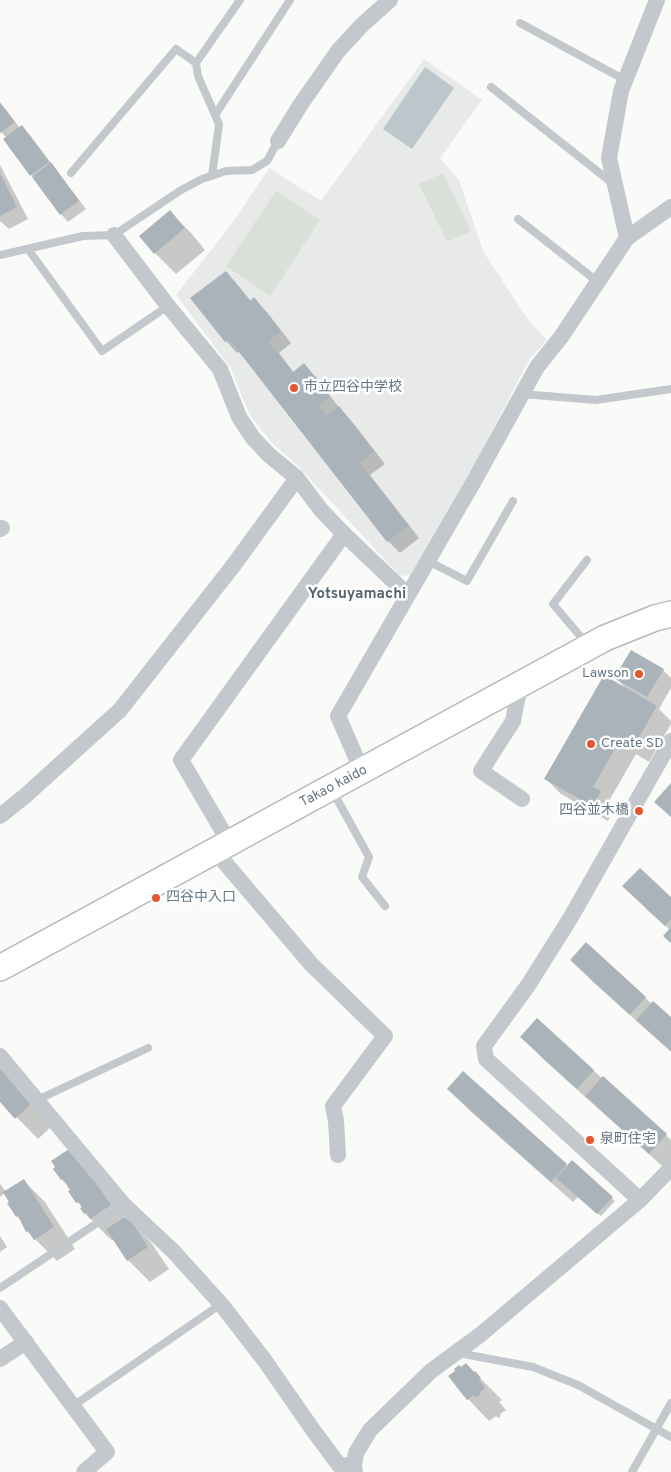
<!DOCTYPE html>
<html>
<head>
<meta charset="utf-8">
<style>
	body { margin:0 }
	canvas { display:block; background:#fafaf8 }
</style>
</head>
<body>
<canvas width="671" height="1472"></canvas>
<script>
const c = document.querySelector('canvas').getContext('2d');
c.lineJoin = 'round';
function fillPath(path, color) {
  c.fillStyle = color;
  c.fill(path, 'evenodd');
}
function toPath(rows) {
  const path = new Path2D();
  for (const r of rows) {
    path.moveTo(r[0], r[1]);
    for (let i = 2; i < r.length; i += 2) path.lineTo(r[i], r[i + 1]);
  }
  return path;
}
function trace(path, color, width, dash) {
  c.strokeStyle = color;
  c.lineWidth = width;
  c.lineCap = dash ? 'butt' : 'round';
  c.setLineDash(dash || []);
  c.stroke(path);
}
function drawText(font, color, halo, rows, align = 'center') {
  c.font = font + ' Overpass,"Noto Sans JP",sans-serif';
  c.lineWidth = 5;
  c.setLineDash([]);
  c.textBaseline = 'middle';
  c.strokeStyle = halo;
  c.fillStyle = color;
  for (const [text, x, y, turn = 0] of rows) {
    c.save();
    c.translate(x, y);
    c.rotate((+turn || 0) * Math.PI / 180);
    c.textAlign = isNaN(turn) ? turn : align;
    if (halo) c.strokeText(text, 0, 0);
    c.fillText(text, 0, 0);
    c.restore();
  }
}
const built = toPath([
	[424,59,482,100,440,158,459,180,483,251,529,321,547,340,529,360,480,454,410,575,400,576,297,465,272,443,252,418,242,397,231,368,176,295,233,222,269,168,321,201]
]);
const green = toPath([
	[443,173,471,231,447,242,419,184],
	[276,191,320,220,270,296,226,266]
]);
const water = toPath([
	[425,67,454,88,412,149,383,129]
]);
const shadow = toPath([
	[0,102,20,128,22,127,30,135,86,209,68,222,61,214,5,140,7,138,0,131],
	[0,165,28,219,9,229,0,221],
	[170,212,192,234,205,250,176,274,155,253],
	[226,272,237,284,251,301,254,299,266,311,291,343,279,353,294,373,304,365,316,377,340,409,350,419,385,464,370,475,419,538,400,553,388,541,240,351,237,353,226,341],
	[663,670,671,678,671,688,659,709,671,721,671,724,649,762,636,754,609,801,615,808,608,821,561,794,546,779,625,688,616,678],
	[671,899,671,943,670,930,645,908],
	[587,944,652,1004,671,1019,671,1052,593,982,572,960],
	[522,1037,593,1070,666,1135,671,1140,671,1174,543,1059],
	[0,1069,53,1125,38,1139,0,1100],
	[463,1073,568,1167,572,1162,615,1201,601,1216,579,1196,573,1202,470,1111,448,1089],
	[55,1169,94,1170,126,1219,129,1219,150,1241,169,1269,150,1282,128,1260,114,1239,112,1240,106,1235,85,1213,82,1208,70,1191,72,1190,62,1180],
	[24,1181,45,1202,75,1249,57,1261,27,1231,22,1221,17,1216,5,1193,0,1197,0,1184,6,1192],
	[0,1236,7,1247,0,1252],
	[475,1373,502,1400,499,1402,506,1410,500,1414,501,1416,498,1418,496,1416,489,1421,468,1399,450,1376]
]);
const building = toPath([
	[0,103,15,122,0,133],
	[22,125,49,162,30,176,3,139],
	[51,162,79,201,60,215,32,177],
	[0,173,17,207,0,216],
	[170,210,185,228,154,254,139,236],
	[226,271,250,301,254,297,281,331,268,341,293,372,304,363,330,396,318,406,326,416,339,406,374,451,359,463,409,526,387,542,229,339,225,342,190,298],
	[631,650,664,669,647,697,614,678],
	[604,675,657,706,633,748,620,740,593,787,601,791,592,806,544,779],
	[671,783,671,817,654,802],
	[640,868,671,897,671,919,665,926,622,886],
	[671,927,671,943,663,936],
	[586,942,646,997,630,1015,570,960],
	[653,1001,671,1017,671,1051,636,1020],
	[537,1018,594,1070,577,1089,520,1037],
	[0,1067,32,1103,15,1119,0,1102],
	[463,1071,567,1164,551,1182,447,1089],
	[603,1076,667,1134,649,1154,585,1096],
	[72,1147,111,1205,90,1219,86,1213,84,1214,80,1208,82,1207,79,1202,76,1203,68,1191,70,1190,63,1179,61,1180,53,1169,55,1167,51,1161],
	[572,1160,613,1197,597,1214,556,1178],
	[24,1179,54,1227,34,1240,28,1231,26,1232,18,1216,16,1217,7,1203,9,1202,3,1192],
	[125,1217,127,1219,129,1218,148,1247,127,1261,106,1229],
	[466,1363,474,1372,475,1371,481,1378,479,1379,485,1388,480,1392,481,1394,476,1398,474,1395,467,1400,448,1376,455,1371,454,1369,459,1365,461,1367]
]);
const service = toPath([
	[520,23,625,80],
	[491,87,611,182],
	[215,115,290,0],
	[71,173,176,49,196,63],
	[212,176,219,124,198,76,196,63,240,0],
	[518,219,598,282],
	[28,249,102,351,168,306],
	[0,255,83,236,114,235,181,190,202,179,226,171,252,170,267,161,278,141],
	[522,394,596,400,671,389],
	[428,561,467,581,513,501],
	[586,643,553,604,587,560],
	[332,790,369,857,362,877,385,906],
	[37,1100,148,1048],
	[0,1288,124,1205],
	[458,1353,533,1367,578,1385,671,1437],
	[73,1406,221,1304],
	[632,1472,671,1403]
]);
const minor = toPath([
	[278,141,301,104,338,51,362,25,390,0],
	[114,235,168,306,220,369,239,417,253,438,269,455,297,478,321,510,344,534,408,595],
	[627,238,609,158,621,91,657,0],
	[0,529,2,528],
	[520,685,513,721,481,771,522,799],
	[362,771,338,716,474,481,537,367,561,337,627,238,671,207],
	[0,816,25,796,120,710,233,566,297,478],
	[229,842,181,760,344,534],
	[215,851,311,964,385,1036,333,1106,336,1121,338,1155],
	[0,1056,124,1205,173,1251,221,1304,265,1361,313,1430,339,1465,354,1466],
	[640,1200,486,1059,484,1046,529,984,571,917,671,741],
	[0,1308,107,1452,84,1472],
	[0,1359,26,1342],
	[355,1472,354,1466,356,1453,370,1430,431,1371,480,1335,640,1200,671,1168]
]);
const primary = toPath([
	[0,968,605,638,655,618,671,614]
]);
const markers = [
	[294,388,5,"#e4572e"],
	[639,674,5,"#e4572e"],
	[591,744,5,"#e4572e"],
	[639,811,5,"#e4572e"],
	[156,898,5,"#e4572e"],
	[590,1140,5,"#e4572e"]
];
const poiNames = [
	["市立四谷中学校",304,388],
	["Lawson",629,674,"right"],
	["Create SD",601,744],
	["四谷並木橋",629,811,"right"],
	["四谷中入口",166,898],
	["泉町住宅",600,1140]
];
const streetNames = [
	["Takao kaido",334,787,-28]
];
const neighbourhoodNames = [
	["Yotsuyamachi",357,595]
];
fillPath(built, '#e8e9e9');
fillPath(green, '#dadfd7');
fillPath(water, '#bbc7cb');
fillPath(shadow, '#0003');
fillPath(building, '#aab3b9');
trace(primary, '#b5babe', 28);
trace(service, '#c3c8cc', 8);
trace(minor, '#c3c8cc', 16);
trace(primary, '#fff', 25);
for (const [x, y, r, color] of markers) {
  const dot = new Path2D();
  dot.arc(x, y, r, 0, 2 * Math.PI);
  c.fillStyle = color;
  c.fill(dot);
  trace(dot, '#fff', 2);
}
drawText('14px', '#657683', '#fff', poiNames, 'left');
drawText('14px', '#657683', '#fff', streetNames);
drawText('bold 15px', '#57646e', '#fff', neighbourhoodNames);
</script>
</body>
</html>
